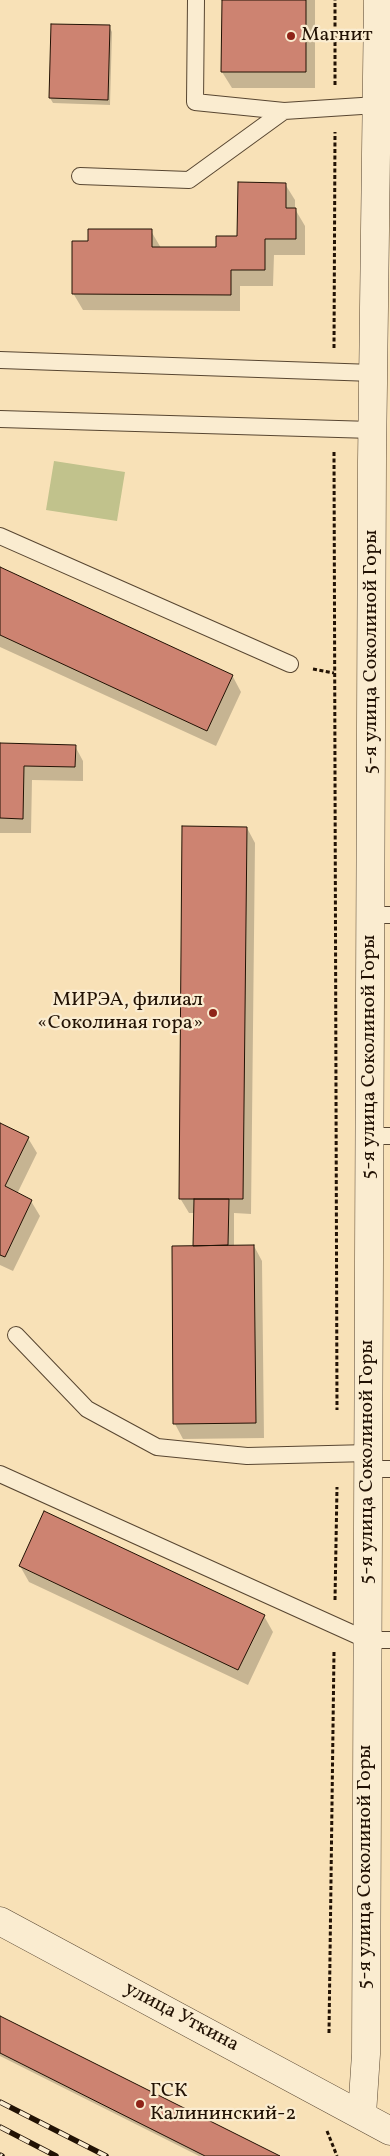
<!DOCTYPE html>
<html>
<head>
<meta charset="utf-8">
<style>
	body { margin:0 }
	canvas { display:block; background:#f8e1b7 }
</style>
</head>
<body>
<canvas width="390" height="2156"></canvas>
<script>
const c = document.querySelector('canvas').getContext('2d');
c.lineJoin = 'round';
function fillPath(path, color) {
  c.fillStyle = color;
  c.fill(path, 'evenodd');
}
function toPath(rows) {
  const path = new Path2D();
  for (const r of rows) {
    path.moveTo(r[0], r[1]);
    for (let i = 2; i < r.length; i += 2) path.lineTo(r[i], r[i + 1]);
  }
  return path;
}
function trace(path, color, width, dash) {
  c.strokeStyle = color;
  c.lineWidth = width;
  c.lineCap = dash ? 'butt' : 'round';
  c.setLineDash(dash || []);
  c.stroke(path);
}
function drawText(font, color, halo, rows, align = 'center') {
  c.font = font + ' Vollkorn,serif';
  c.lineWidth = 4.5;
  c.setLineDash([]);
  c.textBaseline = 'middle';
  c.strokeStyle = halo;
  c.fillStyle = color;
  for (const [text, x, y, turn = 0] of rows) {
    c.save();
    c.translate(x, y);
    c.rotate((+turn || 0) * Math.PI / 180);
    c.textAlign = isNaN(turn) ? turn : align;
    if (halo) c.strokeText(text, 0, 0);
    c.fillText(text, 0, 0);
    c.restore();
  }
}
const green = toPath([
	[54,461,125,472,117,521,46,510]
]);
const shadow = toPath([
	[223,0,315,0,315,88,232,88,222,72],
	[109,26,112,32,110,105,53,103,50,98],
	[285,184,295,200,295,209,305,226,305,255,274,255,273,286,240,286,240,311,83,310,73,293,89,242,151,231,161,248,217,249,238,238],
	[0,569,232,675,241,692,216,746,0,647],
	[0,745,75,746,83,761,83,781,32,780,31,833,0,833],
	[247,828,255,843,251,1214,234,1213,234,1246,254,1246,262,1261,264,1438,183,1439,175,1424,196,1247,195,1213,189,1213,180,1198],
	[0,1124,28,1138,37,1153,17,1194,31,1201,40,1216,13,1271,0,1265],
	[20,1566,264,1616,273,1632,248,1685,29,1582],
	[0,2017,277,2156,199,2156,0,2056]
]);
const building = toPath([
	[222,0,306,0,306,72,221,72,222,0],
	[51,24,110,25,108,100,49,98,51,24],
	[238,182,286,183,286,208,296,208,296,239,265,239,265,270,231,270,231,295,72,294,72,241,88,241,88,229,152,229,152,247,216,247,216,236,237,236,238,182],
	[0,567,233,675,207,731,0,635,0,567],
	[0,743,76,745,75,767,24,766,23,819,0,818,0,743],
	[182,826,247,827,243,1199,179,1199,182,826],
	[0,1123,29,1137,5,1186,32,1200,5,1257,0,1255,0,1123],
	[194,1199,229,1199,228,1245,193,1246,194,1199],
	[254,1245,256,1423,173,1424,172,1246,254,1245],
	[44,1511,265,1615,238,1670,19,1566,44,1511],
	[0,2016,280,2156,205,2156,0,2053,0,2016]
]);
const path = toPath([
	[335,85,335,0],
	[334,348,335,132],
	[334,452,337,1410],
	[313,669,334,673],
	[335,1600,337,1487],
	[329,2033,334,1652],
	[327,2131,337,2156]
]);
const service = toPath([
	[196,0,195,102,284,111],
	[80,176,189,180,284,111,377,105],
	[0,360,373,373],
	[0,419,372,430],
	[0,536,290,664],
	[371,915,390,915],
	[370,1136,390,1136],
	[16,1335,87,1409,157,1447,247,1456,369,1453],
	[369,1469,390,1469],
	[0,1474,367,1640,390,1640]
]);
const minor = toPath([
	[362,2114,366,2054,372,461,378,0]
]);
const tertiary = toPath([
	[0,1921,390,2131]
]);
const rail = toPath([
	[0,2102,106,2156],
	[0,2127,56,2156],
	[0,2155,2,2156]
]);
const markers = [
	[291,36,5,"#8f2418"],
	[213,1013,5,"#8f2418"],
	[140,2104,5,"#8f2418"]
];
const poiNames = [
	["Магнит",301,36],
	["МИРЭА, филиал",203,1001,"right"],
	["«Соколиная гора»",203,1024,"right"],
	["ГСК",150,2092],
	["Калининский-2",150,2115]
];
const streetNames = [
	["5-я улица Соколиной Горы",372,652,-90],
	["5-я улица Соколиной Горы",370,1057,-90],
	["5-я улица Соколиной Горы",368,1462,-90],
	["5-я улица Соколиной Горы",366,1867,-90],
	["улица Уткина",181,2018,28]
];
fillPath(green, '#c1c28c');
fillPath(shadow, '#0003');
fillPath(building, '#cd8371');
trace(building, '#221204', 1);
trace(service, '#584631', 18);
trace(minor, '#584631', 29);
trace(tertiary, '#584631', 29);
trace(path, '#221204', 3, [4, 2.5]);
trace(service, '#faecd0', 16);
trace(minor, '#faecd0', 28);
trace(tertiary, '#faecd0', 28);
trace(rail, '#221204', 5.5);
trace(rail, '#faecd0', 4, [11]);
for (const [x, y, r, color] of markers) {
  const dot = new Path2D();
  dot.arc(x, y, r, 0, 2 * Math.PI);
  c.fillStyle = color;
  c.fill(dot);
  trace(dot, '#faecd0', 2);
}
drawText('20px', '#221204', '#faecd0', poiNames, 'left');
drawText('20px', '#221204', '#faecd0', streetNames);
</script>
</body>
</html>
